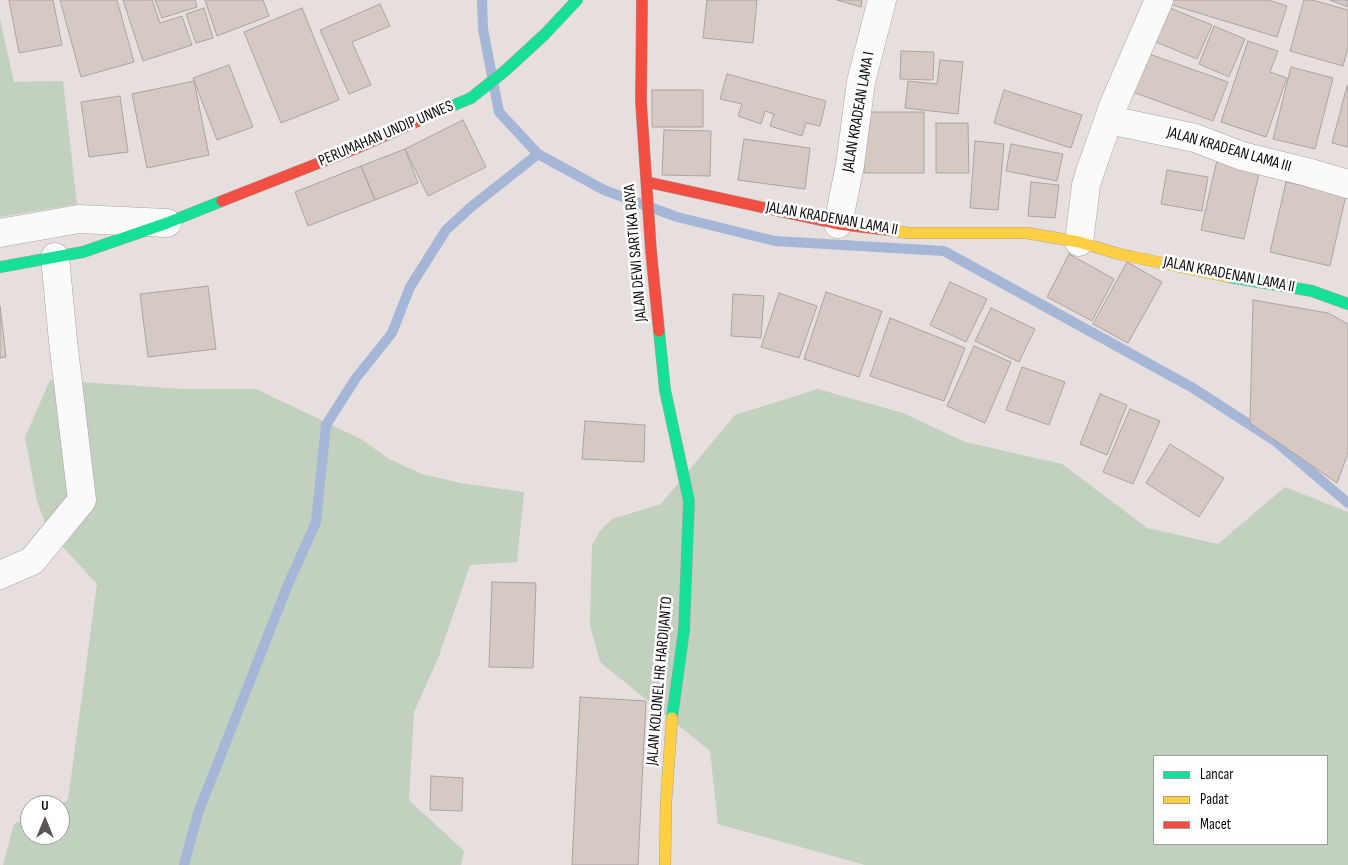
<!DOCTYPE html>
<html>
<head>
<meta charset="utf-8">
<style>
	body { margin:0 }
	#map { position:relative; width:1348px; height:865px; overflow:hidden; background:#e6dfde; font-family:"Sofia Sans Condensed",sans-serif }
	canvas { display:block }
	.legend { position:absolute; left:1153px; top:755px; width:175px; height:90px; box-sizing:border-box; background:#fff; border:1px solid #9f9d9d; margin:0; padding:6px 9px; list-style:none; font-size:15px; color:#0f0b0a }
	.legend li { display:flex; align-items:center; gap:10px; height:25px }
	.legend b { width:25px; border:1px solid #9f9d9d }
	.north { position:absolute; left:20px; top:795px; width:50px; height:50px; box-sizing:border-box; background:#fff; border:1px solid #9f9d9d; border-radius:50%; rotate:0deg; font-size:14px; font-weight:700; line-height:20px; text-align:center; color:#0f0b0a }
	.north::after { content:''; display:block; margin:auto; width:18px; height:22px; background:#5a5554; clip-path:polygon(50% 0,100% 100%,50% 72%,0 100%) }
</style>
</head>
<body>
<div id="map">
<canvas width="1348" height="865"></canvas>
<ul class="legend">
<li><b style="height:6px;background:#16e098"></b>Lancar</li>
<li><b style="height:6px;background:#ffcf43"></b>Padat</li>
<li><b style="height:6px;background:#f24e42"></b>Macet</li>
</ul>
<div class="north">U</div>
</div>
<script>
const c = document.querySelector('canvas').getContext('2d');
c.lineJoin = 'round';
function fillPath(path, color) {
  c.fillStyle = color;
  c.fill(path, 'evenodd');
}
function toPath(rows) {
  const path = new Path2D();
  for (const r of rows) {
    path.moveTo(r[0], r[1]);
    for (let i = 2; i < r.length; i += 2) path.lineTo(r[i], r[i + 1]);
  }
  return path;
}
function trace(path, color, width, dash) {
  c.strokeStyle = color;
  c.lineWidth = width;
  c.lineCap = dash ? 'butt' : 'round';
  c.setLineDash(dash || []);
  c.stroke(path);
}
function drawText(font, color, halo, rows, align = 'center') {
  c.font = font + ' "Sofia Sans Condensed",sans-serif';
  c.lineWidth = 5;
  c.setLineDash([]);
  c.textBaseline = 'middle';
  c.strokeStyle = halo;
  c.fillStyle = color;
  for (const [text, x, y, turn = 0] of rows) {
    c.save();
    c.translate(x, y);
    c.rotate((+turn || 0) * Math.PI / 180);
    c.textAlign = isNaN(turn) ? turn : align;
    if (halo) c.strokeText(text, 0, 0);
    c.fillText(text, 0, 0);
    c.restore();
  }
}
const green = toPath([
	[0,19,14,82,63,81,77,204,0,217],
	[50,380,183,389,256,389,361,439,389,459,422,474,460,483,524,492,517,562,470,565,439,656,414,712,409,800,464,851,461,865,3,865,14,824,30,817,30,835,60,835,60,805,58,805,68,800,97,584,48,531,37,501,25,437],
	[818,389,903,413,965,442,1062,464,1147,528,1218,544,1285,487,1348,512,1348,865,865,865,718,824,710,751,600,662,590,625,592,545,600,531,612,519,661,504,735,415],
	[1154,756,1327,756,1327,844,1154,844]
]);
const stream = toPath([
	[482,0,483,29,499,112,538,154,604,190,677,217,775,241,944,251,1193,388,1275,441,1348,503],
	[184,865,198,813,287,587,316,522,326,425,356,378,392,333,410,287,446,230,471,207,538,154]
]);
const building = toPath([
	[9,0,53,0,62,45,19,53,9,0],
	[60,0,117,0,134,62,81,77,60,0],
	[123,0,152,0,160,23,182,16,192,45,143,61,123,0],
	[155,0,195,0,197,7,162,18,155,0],
	[205,0,263,0,269,16,217,36,205,0],
	[707,0,757,0,753,43,703,38,707,0],
	[837,0,862,0,861,7,837,0],
	[1170,0,1268,0,1287,6,1277,37,1169,4,1170,0],
	[1304,0,1312,0,1348,10,1348,47,1343,66,1290,51,1304,0],
	[1330,0,1348,0,1348,7,1330,0],
	[380,4,390,26,352,42,371,85,349,94,320,30,380,4],
	[204,8,213,38,196,43,186,14,204,8],
	[302,8,339,100,281,123,244,32,302,8],
	[1170,8,1212,25,1197,59,1156,42,1170,8],
	[1214,26,1245,39,1229,77,1199,64,1214,26],
	[1248,41,1278,51,1270,72,1287,78,1266,137,1221,122,1248,41],
	[1138,50,1228,82,1213,121,1124,89,1138,50],
	[901,51,934,52,933,80,900,79,901,51],
	[940,60,963,62,958,114,905,108,908,81,937,84,940,60],
	[229,65,253,127,217,140,193,78,229,65],
	[1291,67,1333,78,1315,149,1273,139,1291,67],
	[727,74,826,101,820,126,806,123,802,136,770,126,774,114,765,111,761,124,738,116,742,104,720,99,727,74],
	[194,81,209,155,147,168,132,94,194,81],
	[1347,86,1348,86,1348,147,1332,143,1347,86],
	[652,90,703,90,703,127,652,127,652,90],
	[1004,90,1082,115,1071,148,994,123,1004,90],
	[120,96,128,152,89,157,81,102,120,96],
	[864,112,924,112,924,173,864,173,864,112],
	[463,120,486,167,428,196,405,149,463,120],
	[936,123,968,123,969,173,936,173,936,123],
	[664,130,711,131,710,176,662,175,664,130],
	[744,139,810,148,805,189,738,180,744,139],
	[975,141,1004,144,998,210,970,208,975,141],
	[1011,144,1063,154,1057,181,1006,171,1011,144],
	[405,149,418,183,375,200,361,166,405,149],
	[1217,160,1260,169,1244,239,1201,230,1217,160],
	[361,166,375,200,308,226,295,192,361,166],
	[1167,170,1208,177,1202,211,1161,204,1167,170],
	[1031,182,1059,185,1055,218,1028,216,1031,182],
	[1286,182,1346,195,1330,266,1270,252,1286,182],
	[1069,254,1114,279,1092,321,1047,297,1069,254],
	[1127,262,1162,282,1128,343,1093,324,1127,262],
	[950,282,987,299,966,342,930,325,950,282],
	[208,286,216,349,148,357,140,294,208,286],
	[826,292,882,311,859,377,804,359,826,292],
	[779,293,817,306,799,358,761,347,779,293],
	[733,294,764,296,761,338,731,336,733,294],
	[1253,300,1328,313,1348,324,1348,453,1337,483,1250,423,1253,300],
	[0,306,6,357,0,358,0,306],
	[991,308,1035,329,1019,362,975,341,991,308],
	[890,318,965,348,944,401,870,376,890,318],
	[974,346,1011,362,985,423,947,406,974,346],
	[1022,367,1065,382,1049,425,1006,410,1022,367],
	[1100,394,1127,405,1107,455,1080,444,1100,394],
	[1130,409,1160,421,1133,484,1103,472,1130,409],
	[585,421,645,425,644,462,582,459,585,421],
	[1170,444,1224,478,1199,517,1146,483,1170,444],
	[492,582,536,583,533,668,489,667,492,582],
	[580,697,646,701,638,865,572,865,580,697],
	[431,776,463,778,462,811,430,810,431,776]
]);
const street = toPath([
	[1108,123,1119,122,1195,138,1242,156,1307,172,1348,184],
	[838,224,850,165,861,82,882,0],
	[0,233,79,219,167,223],
	[1079,242,1086,185,1090,172,1114,104,1159,0],
	[0,575,32,561,82,500,63,341,55,257]
]);
const fast = toPath([
	[440,111,471,98,506,70,545,34,577,0],
	[0,267,83,252,167,223,222,201],
	[1229,277,1312,291,1348,304],
	[659,331,665,390,689,501,684,630,672,718]
]);
const slow = toPath([
	[888,230,908,233,1027,233,1079,242,1119,254,1229,277],
	[665,865,666,802,672,718]
]);
const jam = toPath([
	[642,0,641,102,651,251,659,331],
	[647,182,838,224,888,230],
	[222,201,357,148,440,111]
]);
const streetNames = [
	["JALAN KRADEAN LAMA I",859,112,-80],
	["PERUMAHAN UNDIP UNNES",386,134,-23],
	["JALAN KRADEAN LAMA III",1229,150,16],
	["JALAN KRADENAN LAMA II",832,219,10],
	["JALAN DEWI SARTIKA RAYA",636,253,-95],
	["JALAN KRADENAN LAMA II",1229,275,11],
	["JALAN KOLONEL HR HARDIJANTO",660,681,-85]
];
fillPath(green, '#c2d0bf');
trace(stream, '#a5b6d7', 10);
fillPath(building, '#d6c8c3');
trace(building, '#aaa4a3', 1);
trace(street, '#a9a4a3', 29);
trace(fast, '#a9a4a3', 12);
trace(slow, '#a9a4a3', 12);
trace(jam, '#a9a4a3', 12);
trace(street, '#fbfafa', 28);
trace(fast, '#16e098', 11);
trace(slow, '#ffcf43', 11);
trace(jam, '#f24e42', 11);
drawText('16px', '#0f0b0a', '#fff', streetNames);
</script>
</body>
</html>
